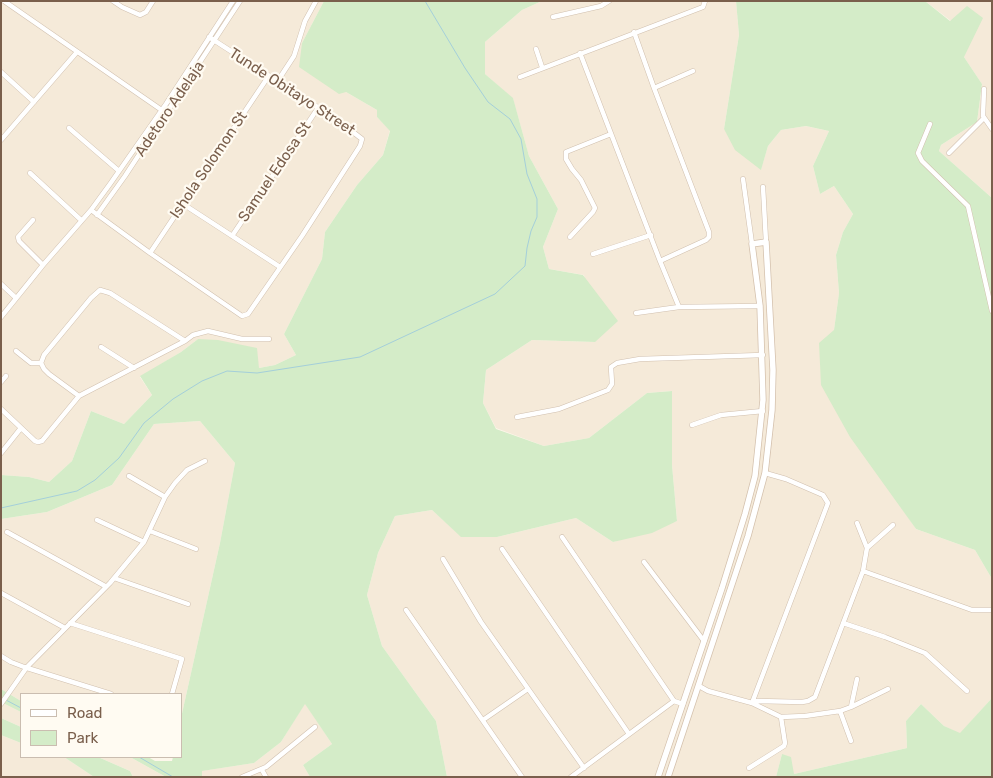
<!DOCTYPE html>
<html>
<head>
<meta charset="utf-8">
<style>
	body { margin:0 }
	#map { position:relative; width:993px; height:778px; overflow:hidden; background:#fdf7eb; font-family:Rubik,sans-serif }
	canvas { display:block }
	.frame { position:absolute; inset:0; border:2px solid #7a5f4c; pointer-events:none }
	.legend { position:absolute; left:20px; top:693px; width:162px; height:65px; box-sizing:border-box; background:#fffbf2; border:1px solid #cabdb0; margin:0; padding:6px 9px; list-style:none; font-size:15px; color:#7a5f4c }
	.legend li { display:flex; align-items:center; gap:10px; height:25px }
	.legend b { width:25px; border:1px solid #cabdb0 }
</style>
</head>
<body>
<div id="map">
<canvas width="993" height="778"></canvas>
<div class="frame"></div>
<ul class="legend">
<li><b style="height:6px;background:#fff"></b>Road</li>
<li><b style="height:14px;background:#d4ecc8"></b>Park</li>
</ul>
</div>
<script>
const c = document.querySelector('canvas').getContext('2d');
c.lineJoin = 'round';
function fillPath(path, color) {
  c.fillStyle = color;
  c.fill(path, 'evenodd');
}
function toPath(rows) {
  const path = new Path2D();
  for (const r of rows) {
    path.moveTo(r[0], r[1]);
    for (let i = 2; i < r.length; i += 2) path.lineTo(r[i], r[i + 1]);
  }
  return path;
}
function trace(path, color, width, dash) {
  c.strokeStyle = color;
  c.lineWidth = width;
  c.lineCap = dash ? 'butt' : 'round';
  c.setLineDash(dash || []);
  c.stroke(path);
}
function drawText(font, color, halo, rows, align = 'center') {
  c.font = font + ' Rubik,sans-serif';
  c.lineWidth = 4.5;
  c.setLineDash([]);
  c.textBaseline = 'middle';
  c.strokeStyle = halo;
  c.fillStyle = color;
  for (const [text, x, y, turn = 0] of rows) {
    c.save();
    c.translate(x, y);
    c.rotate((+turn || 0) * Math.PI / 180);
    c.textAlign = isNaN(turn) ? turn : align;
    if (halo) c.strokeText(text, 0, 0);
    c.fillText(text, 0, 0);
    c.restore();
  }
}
const residential = toPath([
	[1,1,324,1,302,43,346,92,377,110,377,117,390,130,383,155,357,185,325,232,322,259,284,334,296,355,275,365,259,368,198,339,181,352,140,377,152,395,124,424,91,411,72,461,49,482,29,477,1,475],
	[542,1,736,1,739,35,724,129,761,169,768,146,781,130,806,126,829,131,813,166,820,194,834,186,853,214,843,232,836,255,839,293,834,330,892,493,916,529,975,550,992,579,992,698,960,734,944,726,921,704,906,721,907,748,794,774,782,754,776,777,447,777,436,721,382,646,367,595,378,553,395,516,432,510,462,537,497,537,576,518,613,542,677,521,672,465,671,391,647,393,589,438,544,446,496,428,483,403,486,370,532,340,595,342,584,275,549,269,543,247,558,209,529,156,513,99,485,74,485,42,522,10],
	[925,1,992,1,992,198,939,151,941,145,977,122,982,84,964,57,951,21],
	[200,421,235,463,220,543,181,718,181,694,21,694,21,701,1,689,1,519,47,512,112,485,154,424],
	[1,702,21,712,21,727,1,718],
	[305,703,332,744,303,765,310,777,202,777,201,771,254,763,281,742],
	[1,735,21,743,21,757,64,757,94,777,1,777],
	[98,757,130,757,166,777,133,777,130,771]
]);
const green = toPath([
	[324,1,542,1,522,10,485,42,485,74,513,98,529,156,558,209,543,247,549,269,583,275,618,321,595,342,532,340,486,370,483,403,496,429,544,446,589,438,647,393,672,391,672,465,677,521,652,533,613,542,576,518,497,537,461,537,432,510,395,516,378,553,367,595,382,646,436,721,447,777,310,777,303,765,332,744,305,704,281,742,254,763,202,771,202,777,166,777,130,757,148,757,155,761,172,761,173,757,181,757,181,718,220,543,235,463,200,421,154,424,112,485,47,512,1,519,1,475,29,477,49,482,72,461,91,411,124,424,152,395,140,376,181,352,198,339,218,340,257,348,259,368,275,365,296,355,284,334,322,259,325,232,357,185,383,155,390,131,377,117,377,110,346,92,339,94,299,67,302,43],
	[736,1,925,1,950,21,967,6,983,18,964,57,982,84,977,122,941,145,939,151,992,198,992,579,975,550,916,529,850,437,821,385,819,343,834,330,839,293,836,255,843,232,853,214,834,186,820,194,813,166,829,131,806,126,781,130,768,146,761,170,735,150,724,129,739,35],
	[1,689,21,701,21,712,1,702],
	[992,698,992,777,776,777,782,754,791,757,794,774,907,748,906,721,921,704,944,726,960,733],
	[1,718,21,727,21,743,1,735],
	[64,757,98,757,130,771,133,777,94,777]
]);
const stream = toPath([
	[1,508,77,491,95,480,119,458,144,423,173,399,202,381,227,371,257,373,360,357,495,294,525,266,527,248,531,231,537,217,537,199,527,174,521,139,510,119,488,102,465,68,425,1],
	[6,700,21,708],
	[139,757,173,777]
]);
const street = toPath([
	[4,1,163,111],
	[113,1,122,7,140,15,146,12,153,1],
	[553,17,601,6,609,1],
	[634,32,654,88,709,232,709,237,706,240,660,261],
	[536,49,542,67],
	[580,53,660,261,679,307],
	[1,72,34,102],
	[520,77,703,7,705,1],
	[277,82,294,56,305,21,316,1],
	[654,88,693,71],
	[984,89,983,116,992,129],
	[930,124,918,153,922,161,968,206,992,311],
	[69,128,119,171],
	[1,140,77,52],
	[949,153,984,118],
	[30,173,81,220],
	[743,179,752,244],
	[763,187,766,242],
	[183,204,280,267],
	[91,210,150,253,242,316,248,314,302,236,360,146,362,139,336,119,209,37],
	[97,215,125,176,240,1],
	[33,220,18,237,19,241,43,265],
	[232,236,318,108],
	[570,237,593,212,595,208,581,180,572,169,566,159,566,152,611,134],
	[150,253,268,77],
	[593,254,651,235],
	[1,284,16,298],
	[636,313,679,307,760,306],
	[1,317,43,265,91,210,110,184,166,104,233,1],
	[101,347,134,368],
	[16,351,31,363,41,363],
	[1,382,6,376],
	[79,396,49,374,44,369,41,363,44,355,91,298,100,290,110,293,185,341,193,335,208,331,242,339,269,339],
	[1,409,35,441,38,442,42,441,79,396,185,341],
	[517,417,559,409,608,390,612,384,611,367,617,363,640,359,763,355],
	[692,425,721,415,763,411],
	[1,453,21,428],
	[765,473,786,479,823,495,828,503,752,703,781,717,805,716,840,711,851,707,857,679],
	[129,476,165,497],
	[97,520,144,542],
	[150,531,196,549],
	[7,532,105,586],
	[562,537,674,701],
	[867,548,893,525],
	[502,549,629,734],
	[443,559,481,622,584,768],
	[644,562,704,641],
	[863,571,972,610,992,610],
	[114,578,188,604],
	[1,593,65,628],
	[406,610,522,777],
	[70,623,182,659,172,694],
	[843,623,885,637,925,653,967,691],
	[1,656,11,662,24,667,111,694],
	[699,686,708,691,752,703,757,701,802,702,808,701,815,697,863,571,867,548,857,523],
	[1,704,27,667,110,583,144,542,165,497,175,483,187,470,205,461],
	[851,707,888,689],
	[840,711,851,741],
	[483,720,528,689],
	[749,768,784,746,785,743,781,717],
	[262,770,266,777],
	[242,777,266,767,315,727],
	[571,777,674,701,683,704]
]);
const secondary = toPath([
	[658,777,722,588,745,514,755,476,763,400,760,306,752,244,766,242,773,370,772,410,765,473,748,536,668,777]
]);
const streetNames = [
	["Tunde Obitayo Street",292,92,33],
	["Adetoro Adelaja",170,109,-56],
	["Ishola Solomon St",209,165,-56],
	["Samuel Edosa St",275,172,-56]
];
fillPath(residential, '#f5ead9');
fillPath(green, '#d4ecc8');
trace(stream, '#a4cfda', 1);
trace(street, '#d1c0af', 5.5);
trace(secondary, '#d4c1ad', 7);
trace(street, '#fff', 4.5);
trace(secondary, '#fff', 5.5);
drawText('15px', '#7a5f4c', '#fffbf2', streetNames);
</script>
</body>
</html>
